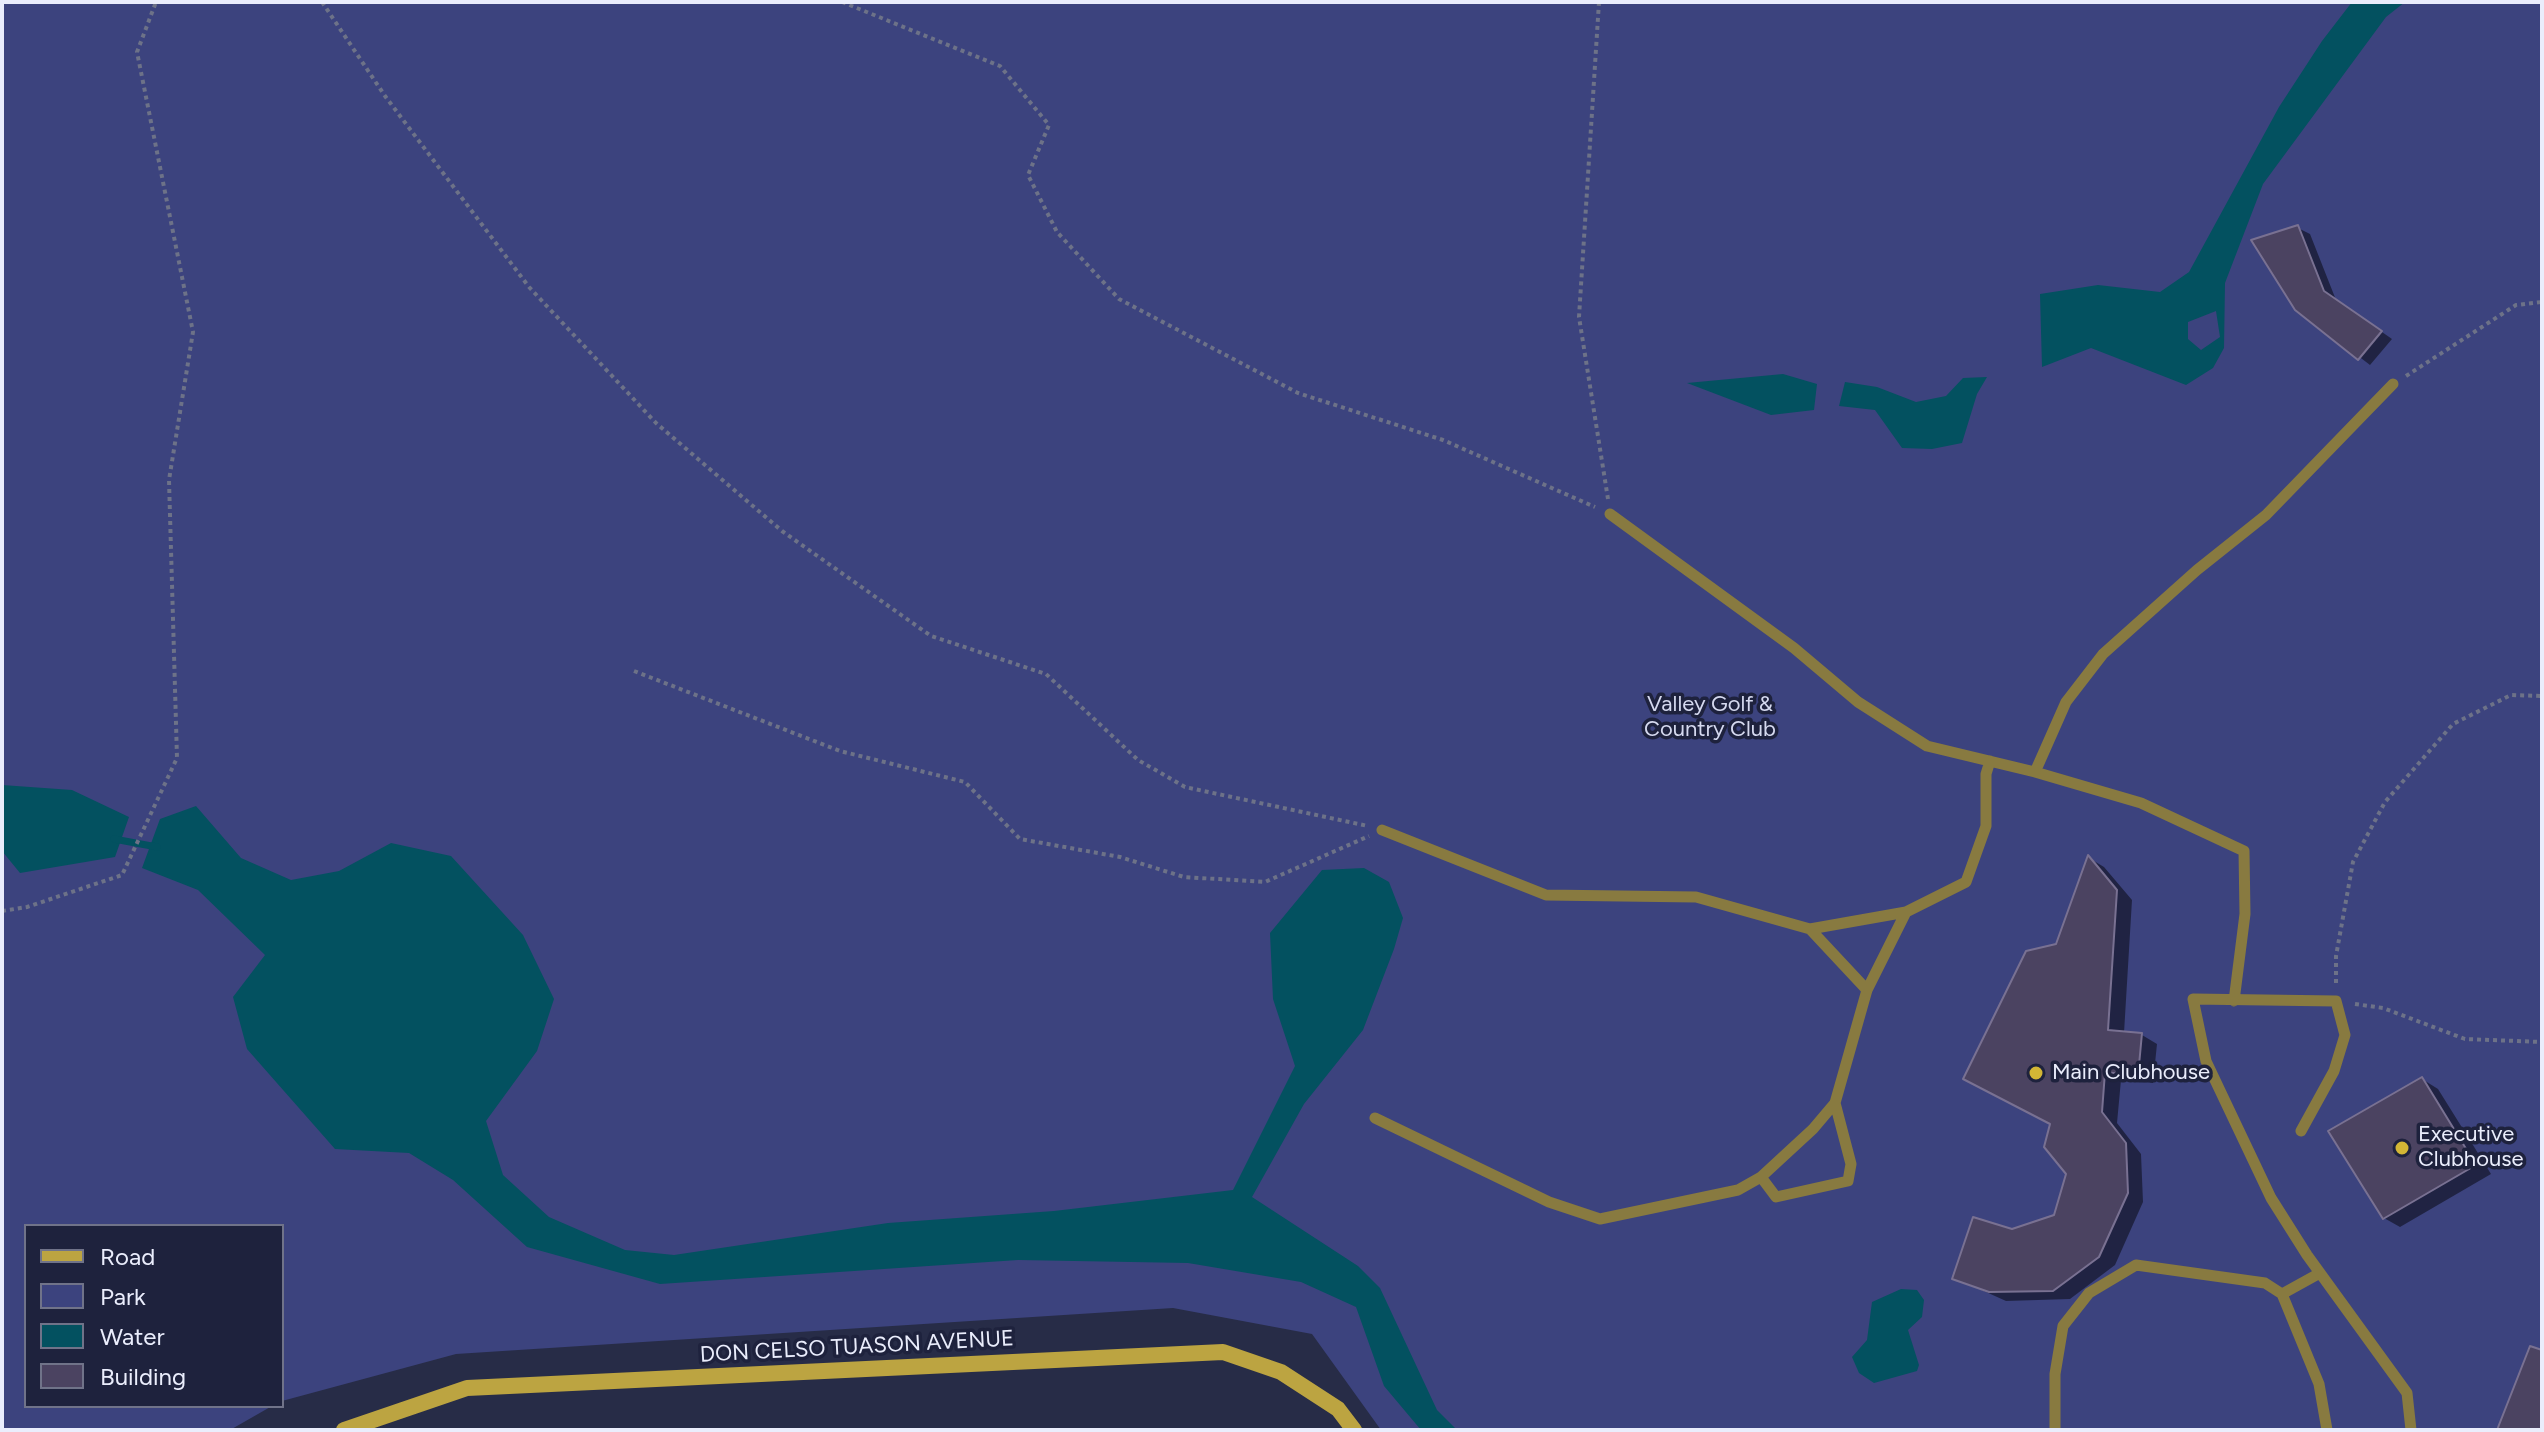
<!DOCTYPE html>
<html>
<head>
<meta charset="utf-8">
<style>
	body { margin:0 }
	#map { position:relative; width:2544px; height:1432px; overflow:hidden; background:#272c47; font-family:Figtree,sans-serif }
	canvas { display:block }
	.frame { position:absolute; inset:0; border:4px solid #eaedfc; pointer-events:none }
	.legend { position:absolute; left:24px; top:1224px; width:260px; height:184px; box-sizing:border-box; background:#1e223d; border:2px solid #707389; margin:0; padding:10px 14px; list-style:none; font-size:24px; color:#eaedfc }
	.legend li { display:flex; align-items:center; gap:16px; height:40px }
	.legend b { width:40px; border:2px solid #707389 }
</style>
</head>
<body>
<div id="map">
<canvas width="2544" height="1432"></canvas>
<div class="frame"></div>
<ul class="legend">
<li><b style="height:10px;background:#bca441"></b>Road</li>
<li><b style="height:22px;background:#3c437e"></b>Park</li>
<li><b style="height:22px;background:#035160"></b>Water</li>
<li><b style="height:22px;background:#4b4361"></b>Building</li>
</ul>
</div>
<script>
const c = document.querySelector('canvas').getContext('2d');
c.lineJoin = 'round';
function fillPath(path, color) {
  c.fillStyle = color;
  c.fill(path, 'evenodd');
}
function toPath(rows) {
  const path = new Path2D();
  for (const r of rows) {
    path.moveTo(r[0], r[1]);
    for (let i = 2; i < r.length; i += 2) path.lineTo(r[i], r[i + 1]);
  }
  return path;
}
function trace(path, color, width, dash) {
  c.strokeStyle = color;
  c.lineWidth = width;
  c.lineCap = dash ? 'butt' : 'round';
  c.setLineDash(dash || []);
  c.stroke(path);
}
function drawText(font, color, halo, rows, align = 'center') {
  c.font = font + ' Figtree,sans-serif';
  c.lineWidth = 7;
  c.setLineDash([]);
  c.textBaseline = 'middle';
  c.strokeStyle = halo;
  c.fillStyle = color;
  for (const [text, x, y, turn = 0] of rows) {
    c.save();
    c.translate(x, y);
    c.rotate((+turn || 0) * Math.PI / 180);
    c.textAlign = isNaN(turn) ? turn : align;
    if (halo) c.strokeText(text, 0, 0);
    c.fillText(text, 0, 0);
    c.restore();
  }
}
const green = toPath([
	[2,2,2542,2,2542,1430,1381,1430,1312,1334,1173,1308,456,1354,282,1401,282,1226,26,1226,26,1406,272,1406,230,1430,2,1430]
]);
const water = toPath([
	[2352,2,2405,2,2386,17,2263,184,2225,283,2224,348,2213,368,2186,385,2091,348,2042,367,2040,294,2098,285,2160,292,2189,272,2279,107,2322,41],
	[2216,311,2220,337,2201,350,2188,339,2188,322],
	[1783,374,1817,384,1814,410,1771,415,1687,383],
	[1987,377,1977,394,1962,443,1932,449,1902,448,1875,410,1839,406,1845,382,1877,387,1916,402,1946,396,1963,378],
	[2,785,72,790,129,817,115,857,20,873,2,851],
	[196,806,241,858,291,880,339,871,391,843,451,856,523,935,554,999,537,1051,486,1121,503,1175,549,1217,625,1250,674,1255,888,1223,1054,1211,1233,1190,1295,1066,1273,999,1270,933,1322,870,1364,868,1389,882,1403,918,1394,949,1363,1030,1304,1104,1252,1197,1358,1266,1380,1288,1437,1410,1457,1430,1421,1430,1384,1386,1356,1307,1301,1282,1188,1263,1018,1260,660,1284,527,1247,453,1180,409,1153,335,1149,247,1049,233,997,265,955,198,890,142,868,160,819],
	[1901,1289,1917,1290,1924,1300,1922,1317,1908,1330,1919,1365,1917,1371,1874,1383,1859,1373,1852,1357,1867,1340,1872,1302]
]);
const shadow = toPath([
	[2298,228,2310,234,2336,300,2392,339,2370,365,2297,309],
	[2089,858,2104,867,2132,900,2124,1033,2142,1035,2157,1044,2153,1083,2121,1080,2117,1123,2141,1154,2143,1202,2115,1265,2070,1299,2006,1301,1955,1278,2012,1231,2056,1217,2068,1173,2052,1124,2057,946],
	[2422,1079,2438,1089,2491,1174,2400,1227,2384,1218]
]);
const stream = toPath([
	[114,839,157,847]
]);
const building = toPath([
	[2298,225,2324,291,2382,331,2358,360,2295,310,2251,240,2298,225],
	[2088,855,2117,890,2108,1030,2142,1033,2138,1076,2105,1072,2102,1112,2126,1143,2128,1193,2099,1257,2053,1291,1989,1292,1952,1279,1973,1217,2012,1229,2054,1215,2066,1174,2044,1147,2050,1124,1963,1079,2026,951,2056,944,2088,855],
	[2422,1077,2476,1165,2383,1219,2328,1131,2422,1077],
	[2530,1346,2542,1350,2542,1430,2497,1430,2530,1346]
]);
const path = toPath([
	[322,2,385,96,529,287,656,423,782,531,931,636,1046,674,1138,760,1185,787,1368,826],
	[842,2,1000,66,1049,125,1028,175,1057,232,1119,299,1298,393,1443,440,1595,507],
	[1599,2,1579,317,1608,499],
	[2406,376,2516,305,2542,302],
	[634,671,840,751,965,782,1020,839,1120,857,1184,877,1265,882,1369,836],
	[2,911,27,907,122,875,177,758,169,480,193,332,137,52,156,2],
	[2336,983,2336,956,2353,862,2385,802,2453,724,2511,695,2542,696],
	[2355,1004,2383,1008,2465,1039,2542,1042]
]);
const lane = toPath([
	[1610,514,1794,648,1858,702,1927,746,2035,772,2141,803,2244,851,2245,914,2234,1001],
	[2035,772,2066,702,2103,654,2197,570,2266,515,2393,384],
	[1382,830,1546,895,1696,897,1810,929,1906,912,1966,882,1986,826,1986,774,1990,761],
	[1810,929,1867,990],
	[1375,1118,1549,1202,1600,1219,1738,1190,1761,1177,1813,1129,1835,1103,1867,990,1906,912],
	[2301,1131,2334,1071,2345,1035,2336,1001,2193,999,2206,1061,2271,1198,2307,1255,2407,1393,2411,1430],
	[1761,1177,1776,1197,1848,1181,1851,1164,1835,1103],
	[2282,1294,2320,1273],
	[2055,1430,2055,1374,2063,1326,2089,1293,2136,1265,2265,1283,2282,1294,2319,1384,2327,1430]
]);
const secondary = toPath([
	[344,1430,467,1388,1223,1352,1281,1372,1338,1409,1354,1430]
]);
const markers = [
	[2036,1073,8,"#d3b635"],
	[2402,1148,8,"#d3b635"]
];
const parkNames = [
	["Valley Golf &",1710,705],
	["Country Club",1710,730]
];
const poiNames = [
	["Main Clubhouse",2052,1073],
	["Executive",2418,1135],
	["Clubhouse",2418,1160]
];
const streetNames = [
	["DON CELSO TUASON AVENUE",857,1347,-3]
];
fillPath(green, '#3c437e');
fillPath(water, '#035160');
fillPath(shadow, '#0007');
trace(stream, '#035160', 7);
fillPath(building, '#4b4361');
trace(building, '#797192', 2);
trace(path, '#6d7288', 4, [4, 4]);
trace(lane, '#887a40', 11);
trace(secondary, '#bca441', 16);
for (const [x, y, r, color] of markers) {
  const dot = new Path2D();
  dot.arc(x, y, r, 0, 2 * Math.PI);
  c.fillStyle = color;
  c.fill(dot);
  trace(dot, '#1e223d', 3);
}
drawText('22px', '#d5d9ef', '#1e223d', parkNames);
drawText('22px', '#eaedfc', '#1e223d', poiNames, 'left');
drawText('22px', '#eaedfc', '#1e223d', streetNames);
</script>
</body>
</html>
